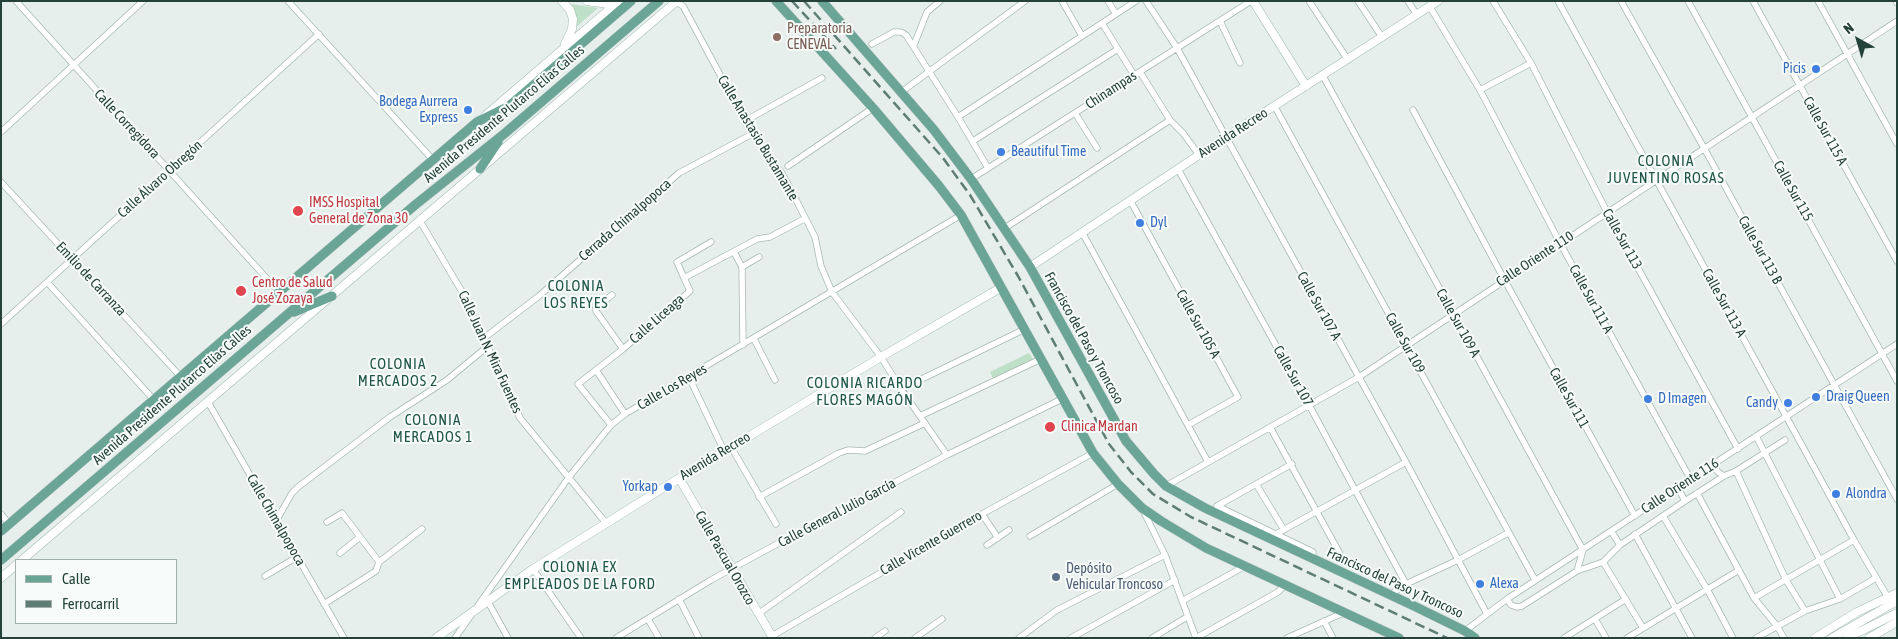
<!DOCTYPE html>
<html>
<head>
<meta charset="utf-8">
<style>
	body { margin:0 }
	#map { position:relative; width:1898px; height:639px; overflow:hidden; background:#e6efeb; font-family:"Asap Condensed",sans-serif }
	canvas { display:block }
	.frame { position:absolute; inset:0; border:2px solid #24423a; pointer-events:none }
	.legend { position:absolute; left:15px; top:559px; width:162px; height:65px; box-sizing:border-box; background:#f7fbf9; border:1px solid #a3b1ad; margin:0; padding:6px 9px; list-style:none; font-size:15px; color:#24423a }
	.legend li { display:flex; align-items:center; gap:10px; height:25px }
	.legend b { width:25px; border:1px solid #a3b1ad }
	.north { position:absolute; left:1833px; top:15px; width:50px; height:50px; -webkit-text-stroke:4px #f7fbf9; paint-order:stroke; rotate:321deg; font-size:14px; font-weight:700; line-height:20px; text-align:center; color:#24423a }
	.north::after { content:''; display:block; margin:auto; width:18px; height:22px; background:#24423a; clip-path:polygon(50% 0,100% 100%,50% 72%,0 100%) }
</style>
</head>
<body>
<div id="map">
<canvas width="1898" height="639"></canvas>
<div class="frame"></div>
<ul class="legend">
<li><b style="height:6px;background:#6aa596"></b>Calle</li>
<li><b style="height:6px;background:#5f7d75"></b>Ferrocarril</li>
</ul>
<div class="north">N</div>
</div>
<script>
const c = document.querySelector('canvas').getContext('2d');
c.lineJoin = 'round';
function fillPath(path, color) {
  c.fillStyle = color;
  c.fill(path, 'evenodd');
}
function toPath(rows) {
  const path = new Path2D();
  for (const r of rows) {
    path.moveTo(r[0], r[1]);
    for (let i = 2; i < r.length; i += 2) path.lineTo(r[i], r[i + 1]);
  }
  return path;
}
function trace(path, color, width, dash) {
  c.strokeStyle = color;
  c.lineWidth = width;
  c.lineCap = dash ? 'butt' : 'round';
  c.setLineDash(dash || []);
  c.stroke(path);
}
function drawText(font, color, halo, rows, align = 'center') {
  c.font = font + ' "Asap Condensed",sans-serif';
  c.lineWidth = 4;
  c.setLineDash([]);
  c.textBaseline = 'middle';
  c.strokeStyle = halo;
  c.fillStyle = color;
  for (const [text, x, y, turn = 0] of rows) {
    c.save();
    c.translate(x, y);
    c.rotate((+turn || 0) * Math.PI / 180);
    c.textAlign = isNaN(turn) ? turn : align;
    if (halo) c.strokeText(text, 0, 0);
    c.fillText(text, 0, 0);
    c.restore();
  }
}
const green = toPath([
	[571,4,598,8,574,29],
	[1029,353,1034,360,994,381,990,372]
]);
const street = toPath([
	[16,1,279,292],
	[288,1,434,161],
	[674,1,683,6,752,134,781,172,789,186,815,237,821,266,832,292,881,357,901,389,947,455],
	[1062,1,1082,36],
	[1108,1,1116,14],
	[1146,1,1177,48,1226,137,1406,462,1487,614],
	[1309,1,1348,60],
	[1358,1,1382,37],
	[1408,1,1417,15],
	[1493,1,1531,63,1607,212,1738,449],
	[1558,1,1854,540,1890,601],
	[1621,1,1704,148,1897,499],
	[1688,1,1897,381],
	[1753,1,1897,261],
	[1818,1,1897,144],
	[1896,1,1897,3],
	[1430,7,1480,90,1560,243,1691,480],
	[1220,21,1240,63],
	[1102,23,1134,75],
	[872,44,894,32,901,32,906,35,958,117,988,168],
	[914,45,927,12,940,1],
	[1140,72,1170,120,1183,133,1199,155],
	[1323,76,1583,550,1577,571],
	[1480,90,1531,63],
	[900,93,1025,1],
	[1275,107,1535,580],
	[1413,110,1504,279,1635,516],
	[1075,113,1097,148],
	[958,117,1136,1],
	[745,121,822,78],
	[1,132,143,1],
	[973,141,1118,49],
	[788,166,873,108],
	[1178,169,1309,405,1406,584],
	[971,179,1251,1],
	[1,182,181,377],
	[1130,200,1238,397,1188,425],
	[420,221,464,295,520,418,606,523],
	[1005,228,1170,120],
	[1082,232,1208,462],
	[734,252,742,267,743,345],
	[742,267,759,257],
	[684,278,677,262,711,242],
	[47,282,154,400],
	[612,295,596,307,596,311,623,349],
	[1,324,319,34],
	[484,338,539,296,679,173,752,134],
	[754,339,775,380],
	[596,370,625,414],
	[689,377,724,451],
	[901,389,1025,329],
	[208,402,344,638],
	[920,416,1041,359],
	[611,425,578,384,623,349,690,291,684,278,757,239,770,237,804,219],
	[1270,427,1339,552],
	[1756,436,1840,599],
	[731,447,776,524],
	[1713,465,1718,472,1724,476,1736,471,1785,440],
	[1736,471,1786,580,1805,611],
	[1256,484,1284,530],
	[1166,486,1359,377,1897,21],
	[1697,493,1754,598,1777,626,1784,638],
	[759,497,839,453,848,450,865,451,925,423],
	[1685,501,1724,476],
	[1217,506,1313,552,1312,559],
	[1217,506,1292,464],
	[1143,510,1165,555,1196,638],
	[1,514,9,524],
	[982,514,998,538],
	[1663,516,1707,589,1733,638],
	[276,521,292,493,298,487,390,417,447,380,488,346],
	[327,522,342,513,379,562],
	[1611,531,1620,545,1685,501,1678,488],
	[1276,534,1406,462],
	[1635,534,1692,638],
	[1030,536,1118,484],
	[987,545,1009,530],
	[1620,545,1603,562,1643,628],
	[340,553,360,537],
	[379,562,422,529],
	[533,569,581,638],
	[265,576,297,557],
	[1390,595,1406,584,1458,560,1508,533],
	[1754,598,1854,540],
	[679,599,699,638],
	[1507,599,1511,605,1517,607,1522,606,1577,571,1603,562],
	[487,600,508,638],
	[1182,601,1245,566],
	[324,604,376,571,379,562],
	[758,614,901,512],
	[648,619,659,638],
	[1595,619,1606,638],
	[1324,621,1333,638],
	[1465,631,1507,599,1897,344],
	[772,636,982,514,1093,453],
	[455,638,569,477,611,425,625,414,961,215],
	[616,638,711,580,762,552,947,455,1062,399],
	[875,638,885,631],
	[915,638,942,619],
	[1019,638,1057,610,1165,555],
	[1071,638,1175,580],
	[1152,638,1187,617],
	[1196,638,1278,592,1285,585],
	[1287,638,1345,612],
	[1564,638,1626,599],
	[1627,638,1739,570],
	[1756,638,1805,611,1840,599,1876,578]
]);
const secondary = toPath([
	[562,1,570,10,573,19,572,29,565,44],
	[587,1,615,5],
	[1253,1,1306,86],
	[486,115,619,1],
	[1030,267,1226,137,1438,1],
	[679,478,773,638],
	[22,560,677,1],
	[1,578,16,565],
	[436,638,533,569,658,491,881,357,1002,287],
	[1815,638,1857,612,1897,593],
	[1832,638,1897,601],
	[1847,638,1897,613],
	[1869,638,1897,622]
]);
const primary = toPath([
	[776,1,873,108,939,186,961,215,1093,453,1118,484,1142,508,1161,521,1206,548,1399,638],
	[822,1,934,130,971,179,1030,267,1126,441,1154,474,1166,486,1205,508,1414,606,1465,631,1475,638],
	[480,169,498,142],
	[294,312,332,296],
	[1,531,477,122,509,106,631,1],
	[1,560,415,205,504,134,659,1]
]);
const rail = toPath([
	[792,1,836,49],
	[804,1,943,158,970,195,1018,276,1109,444,1131,472,1153,494,1191,517,1447,638]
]);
const markers = [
	[777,37,5,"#8d6e63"],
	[1816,69,5,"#3f7fe0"],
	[468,110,5,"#3f7fe0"],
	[1001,152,5,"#3f7fe0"],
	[298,211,6,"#e0444e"],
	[1140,223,5,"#3f7fe0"],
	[241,291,6,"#e0444e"],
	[1816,397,5,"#3f7fe0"],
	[1648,399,5,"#3f7fe0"],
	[1788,403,5,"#3f7fe0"],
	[1050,427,6,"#e0444e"],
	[668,487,5,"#3f7fe0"],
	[1836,494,5,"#3f7fe0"],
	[1056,577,5,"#5c6f8a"],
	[1480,584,5,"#3f7fe0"]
];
const educationNames = [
	["Preparatoria",787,29],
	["CENEVAL",787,45]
];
const shopNames = [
	["Picis",1806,69,"right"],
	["Bodega Aurrera",458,102,"right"],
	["Express",458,118,"right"],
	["Beautiful Time",1011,152],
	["Dyl",1150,223],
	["Draig Queen",1826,397],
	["D Imagen",1658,399],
	["Candy",1778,403,"right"],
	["Yorkap",658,487,"right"],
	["Alondra",1846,494],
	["Alexa",1490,584]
];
const streetNames = [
	["Chinampas",1111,90,-33],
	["Avenida Presidente Plutarco Elías Calles",504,114,-40],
	["Calle Corregidora",127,124,47],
	["Calle Sur 115 A",1825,131,61],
	["Avenida Recreo",1233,133,-33],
	["Calle Anastasio Bustamante",758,138,59],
	["Calle Álvaro Obregón",160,179,-42],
	["Calle Sur 115",1793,191,61],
	["Cerrada Chimalpopoca",625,220,-41],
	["Calle Sur 113",1622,239,61],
	["Calle Sur 113 B",1760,250,61],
	["Calle Oriente 110",1535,259,-33],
	["Emilio de Carranza",91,279,47],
	["Calle Sur 111 A",1591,299,61],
	["Calle Sur 113 A",1724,303,61],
	["Calle Sur 107 A",1319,306,61],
	["Calle Liceaga",657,319,-41],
	["Calle Sur 109 A",1458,323,61],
	["Calle Sur 105 A",1198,324,61],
	["Francisco del Paso y Troncoso",1084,338,61],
	["Calle Sur 109",1405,343,61],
	["Calle Juan N. Mira Fuentes",490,352,65],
	["Calle Sur 107",1293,376,61],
	["Calle Los Reyes",672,387,-30],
	["Avenida Presidente Plutarco Elías Calles",172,395,-41],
	["Calle Sur 111",1569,398,61],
	["Avenida Recreo",715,456,-31],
	["Calle Oriente 116",1680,486,-33],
	["Calle General Julio García",837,513,-28],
	["Calle Chimalpopoca",276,520,60],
	["Calle Vicente Guerrero",931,543,-30],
	["Calle Pascual Orozco",725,558,60],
	["Francisco del Paso y Troncoso",1395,583,25]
];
const healthNames = [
	["IMSS Hospital",309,203],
	["General de Zona 30",309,219],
	["Centro de Salud",252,283],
	["José Zozaya",252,299],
	["Clinica Mardan",1061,427]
];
const serviceNames = [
	["Depósito",1066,569],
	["Vehicular Troncoso",1066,585]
];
const neighbourhoodNames = [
	["COLONIA",1666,161],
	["JUVENTINO ROSAS",1666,178],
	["COLONIA",576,286],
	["LOS REYES",576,303],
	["COLONIA",398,364],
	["MERCADOS 2",398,381],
	["COLONIA RICARDO",865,383],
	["FLORES MAGÓN",865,400],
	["COLONIA",433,420],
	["MERCADOS 1",433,437],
	["COLONIA EX",580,567],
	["EMPLEADOS DE LA FORD",580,584]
];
fillPath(green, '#bfe0c8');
trace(street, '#a8b8b2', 7);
trace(secondary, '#a4bbb3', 9);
trace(primary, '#c2cac8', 10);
trace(street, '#fff', 5.5);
trace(secondary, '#fff', 8);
trace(primary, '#6aa596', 9);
trace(rail, '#5f7d75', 2.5, [10, 5]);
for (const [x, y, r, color] of markers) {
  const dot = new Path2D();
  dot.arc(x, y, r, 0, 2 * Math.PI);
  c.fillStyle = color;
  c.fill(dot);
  trace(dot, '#f7fbf9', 2);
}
drawText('14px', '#785e54', '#f7fbf9', educationNames, 'left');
drawText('14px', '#366cbe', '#f7fbf9', shopNames, 'left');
drawText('14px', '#24423a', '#f7fbf9', streetNames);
drawText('14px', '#be3a42', '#f7fbf9', healthNames, 'left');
drawText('14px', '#4e5e75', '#f7fbf9', serviceNames, 'left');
c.letterSpacing = '1px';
drawText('15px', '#1f5548', '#f7fbf9', neighbourhoodNames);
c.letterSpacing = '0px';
</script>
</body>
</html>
